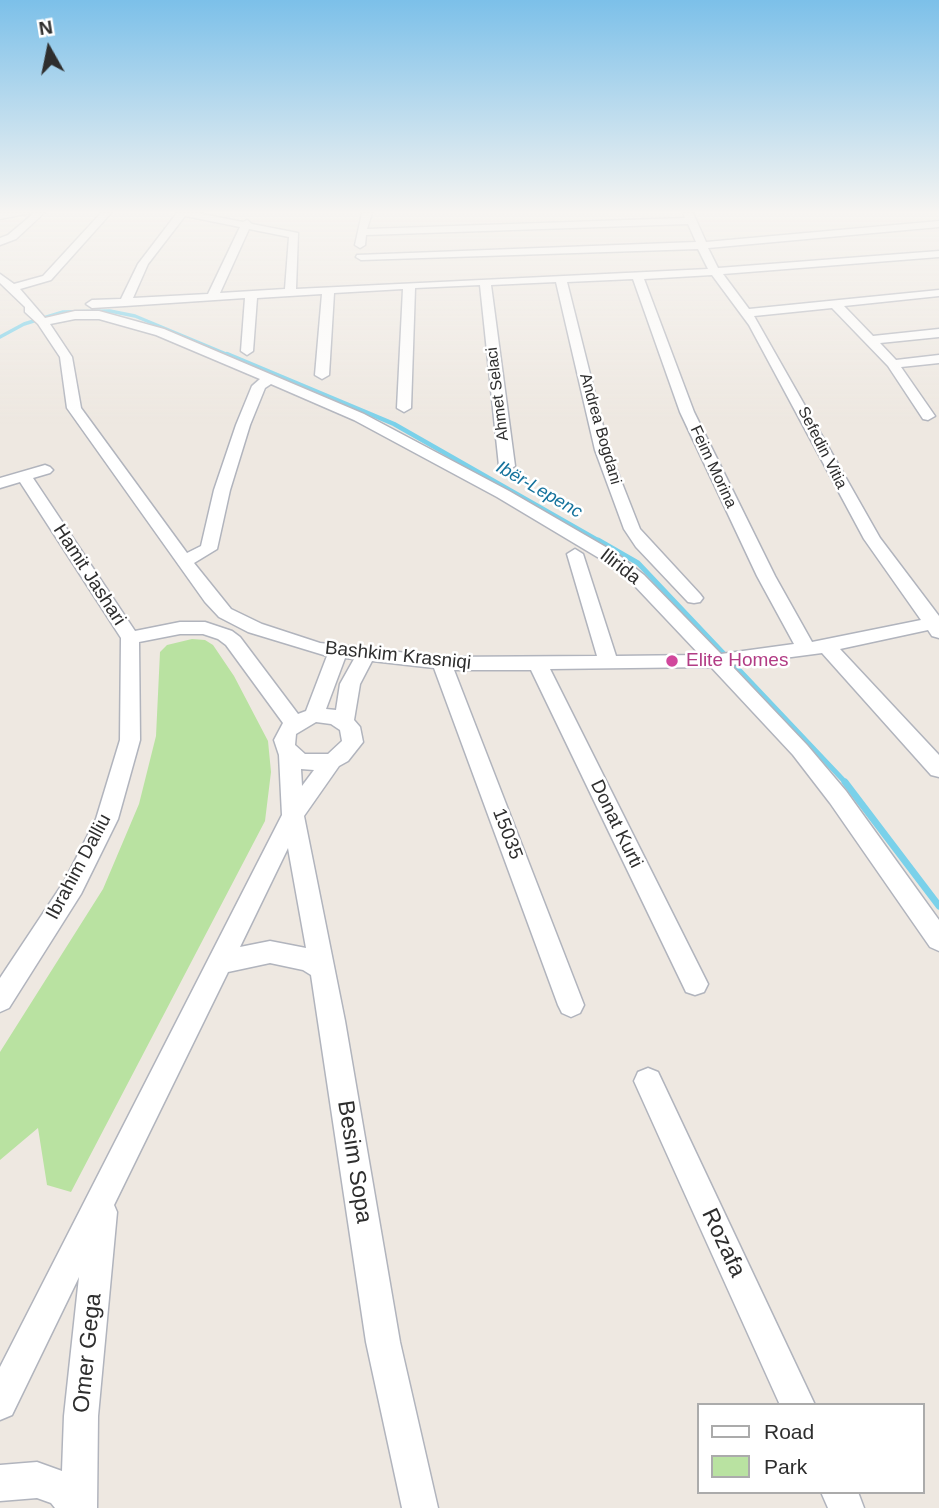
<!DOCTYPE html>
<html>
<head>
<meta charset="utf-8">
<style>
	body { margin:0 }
	#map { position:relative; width:939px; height:1508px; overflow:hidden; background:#eee8e1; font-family:Helvetica,sans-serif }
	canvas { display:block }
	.legend { position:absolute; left:697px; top:1403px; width:228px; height:91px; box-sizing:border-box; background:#fff; border:2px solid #ababab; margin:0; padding:9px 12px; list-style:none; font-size:21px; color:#2e2e2e }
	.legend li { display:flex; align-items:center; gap:14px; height:35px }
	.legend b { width:35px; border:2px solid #ababab }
	.north { position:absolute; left:14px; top:14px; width:70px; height:70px; -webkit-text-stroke:5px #fff; paint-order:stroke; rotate:351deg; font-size:19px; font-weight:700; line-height:28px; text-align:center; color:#2e2e2e }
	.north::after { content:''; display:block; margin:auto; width:24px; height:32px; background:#2e2e2e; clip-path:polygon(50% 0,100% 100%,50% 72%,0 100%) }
</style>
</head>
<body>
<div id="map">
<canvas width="939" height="1508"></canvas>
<ul class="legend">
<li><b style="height:9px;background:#fff"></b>Road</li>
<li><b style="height:19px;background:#b9e2a1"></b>Park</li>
</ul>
<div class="north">N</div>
</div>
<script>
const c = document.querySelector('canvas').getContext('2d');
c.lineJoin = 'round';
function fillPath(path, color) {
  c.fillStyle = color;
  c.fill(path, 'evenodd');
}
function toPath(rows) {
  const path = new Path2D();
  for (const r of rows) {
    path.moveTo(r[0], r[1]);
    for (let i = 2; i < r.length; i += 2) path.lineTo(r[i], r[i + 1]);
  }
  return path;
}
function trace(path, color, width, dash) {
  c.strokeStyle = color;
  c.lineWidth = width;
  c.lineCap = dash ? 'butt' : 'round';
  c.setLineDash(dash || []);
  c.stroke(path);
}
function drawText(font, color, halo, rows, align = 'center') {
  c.font = font + ' Helvetica,sans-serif';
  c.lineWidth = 5;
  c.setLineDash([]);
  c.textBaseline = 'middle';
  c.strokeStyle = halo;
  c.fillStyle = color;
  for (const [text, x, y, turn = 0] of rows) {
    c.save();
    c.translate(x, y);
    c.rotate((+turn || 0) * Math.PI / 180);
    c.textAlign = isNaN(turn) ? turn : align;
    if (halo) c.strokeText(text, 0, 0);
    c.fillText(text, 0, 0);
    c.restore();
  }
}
const green = toPath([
	[192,639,205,640,213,645,234,676,268,741,271,772,265,821,71,1192,47,1185,38,1128,0,1160,0,1052,103,889,139,804,156,736,160,652,167,645]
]);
const streamFar3 = toPath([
	[0,337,24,324,63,312,110,311,135,316,231,356]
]);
const streamFar2 = toPath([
	[227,354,394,424,601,542]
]);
const streamFar1 = toPath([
	[598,540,638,563,847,784]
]);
const stream = toPath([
	[845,782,939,906]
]);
const minor = toPath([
	[0,213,30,213,0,219,0,213],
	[34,213,44,213,16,239,0,245,0,238,8,235,34,213],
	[101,213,111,213,51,280,20,289,45,318,75,311,99,311,164,329,364,414,509,491,616,553,644,575,721,654,794,644,757,576,680,412,633,279,567,282,609,450,640,529,700,594,703,598,700,602,694,603,688,602,636,547,624,529,595,450,556,282,491,285,515,466,507,471,499,466,480,285,415,288,411,408,404,412,397,408,403,289,334,293,329,375,322,379,315,375,322,294,257,298,253,351,247,355,241,351,245,298,125,306,92,308,86,304,92,300,121,299,138,264,177,213,197,213,243,222,247,220,252,224,298,233,296,289,708,269,698,249,361,260,356,257,357,255,696,242,688,224,366,235,365,245,360,248,355,245,362,213,372,213,367,229,685,218,683,213,693,213,706,242,939,221,939,227,708,248,718,268,939,251,939,257,723,274,749,309,939,290,939,296,844,306,873,336,939,329,939,337,880,343,896,360,939,355,939,363,901,367,935,416,928,420,923,419,888,366,832,308,754,316,880,538,939,616,939,638,932,636,928,630,840,649,939,755,939,777,931,775,822,653,731,665,807,745,846,791,939,920,939,951,930,947,830,803,793,755,711,667,550,669,708,984,704,992,695,995,686,992,531,670,454,670,584,1005,580,1013,571,1017,562,1013,558,1005,434,668,372,661,360,684,354,720,360,727,363,742,348,761,339,766,304,816,345,1021,400,1342,438,1508,402,1508,366,1342,311,975,303,970,270,963,228,972,114,1205,117,1212,98,1416,97,1508,55,1508,51,1503,37,1498,0,1501,0,1465,37,1462,62,1471,64,1416,79,1277,12,1415,0,1420,0,1367,282,815,279,755,274,740,283,723,226,645,218,639,203,634,180,634,139,642,140,740,118,819,81,894,9,1008,0,1012,0,978,65,880,96,819,120,740,121,638,20,482,0,488,0,478,45,465,50,467,53,470,50,473,33,478,135,631,180,622,205,622,232,631,240,637,298,714,306,711,327,656,248,632,219,617,205,602,67,408,60,357,38,324,25,312,25,307,0,283,0,274,14,284,43,276,101,213],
	[185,216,240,227,208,294,133,298,148,264,185,216],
	[249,229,289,237,285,289,220,293,249,229],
	[712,275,749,325,864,539,921,620,812,642,775,576,694,412,644,279,712,275],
	[75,319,99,319,156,335,260,379,252,386,236,425,214,490,201,546,187,553,81,408,72,357,50,324,75,319],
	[271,384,354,420,497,497,604,561,632,583,700,655,616,656,583,554,575,549,567,554,597,656,442,657,320,643,262,624,231,609,194,563,217,549,230,490,250,425,265,388,271,384],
	[345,658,354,659,340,684,336,710,326,709,345,658],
	[316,722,331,724,340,730,342,741,328,754,305,754,295,745,296,734,316,722],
	[301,769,314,770,302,786,301,769],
	[288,848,306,948,270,941,240,947,288,848],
	[648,1068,658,1072,815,1405,780,1405,634,1081,638,1072,648,1068],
	[821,1492,858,1492,864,1508,828,1508,821,1492]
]);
const markers = [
	[672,661,7,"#d1479c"]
];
const farStreetnames = [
	["Ahmet Selaci",498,394,-97],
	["Andrea Bogdani",600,429,74],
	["Sefedin Vitia",822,448,63],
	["Feim Morina",713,467,65]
];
const farWaternames = [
	["Ibër-Lepenc",539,490,30]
];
const streetNames = [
	["Ilirida",620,567,38],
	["Hamit Jashari",89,575,57],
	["Bashkim Krasniqi",398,656,6],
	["Donat Kurti",616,824,64],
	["15035",507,834,69],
	["Ibrahim Dalliu",79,867,-62]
];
const hotelNames = [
	["Elite Homes",686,661]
];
const nearStreetnames = [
	["Besim Sopa",354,1162,81],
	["Rozafa",723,1243,65],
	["Omer Gega",88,1353,-84]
];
fillPath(green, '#b9e2a1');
trace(streamFar3, '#7ad1ea', 3.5);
trace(streamFar2, '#7ad1ea', 4.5);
trace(streamFar1, '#7ad1ea', 5);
trace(stream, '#7ad1ea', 7);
trace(minor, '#b1b4bd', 3);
fillPath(minor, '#fff');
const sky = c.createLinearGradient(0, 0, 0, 424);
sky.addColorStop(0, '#7cc0e9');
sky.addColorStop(0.5, '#f7f5f2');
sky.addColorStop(1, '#f7f5f200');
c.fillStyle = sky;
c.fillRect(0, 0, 939, 424);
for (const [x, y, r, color] of markers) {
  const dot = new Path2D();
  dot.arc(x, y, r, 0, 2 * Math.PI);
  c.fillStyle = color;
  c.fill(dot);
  trace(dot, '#fff', 2.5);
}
drawText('16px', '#2e2e2e', '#fff', farStreetnames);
drawText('italic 18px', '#14729c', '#fff', farWaternames);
drawText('19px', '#2e2e2e', '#fff', streetNames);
drawText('19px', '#b23c85', '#fff', hotelNames, 'left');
drawText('23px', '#2e2e2e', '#fff', nearStreetnames);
</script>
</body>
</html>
